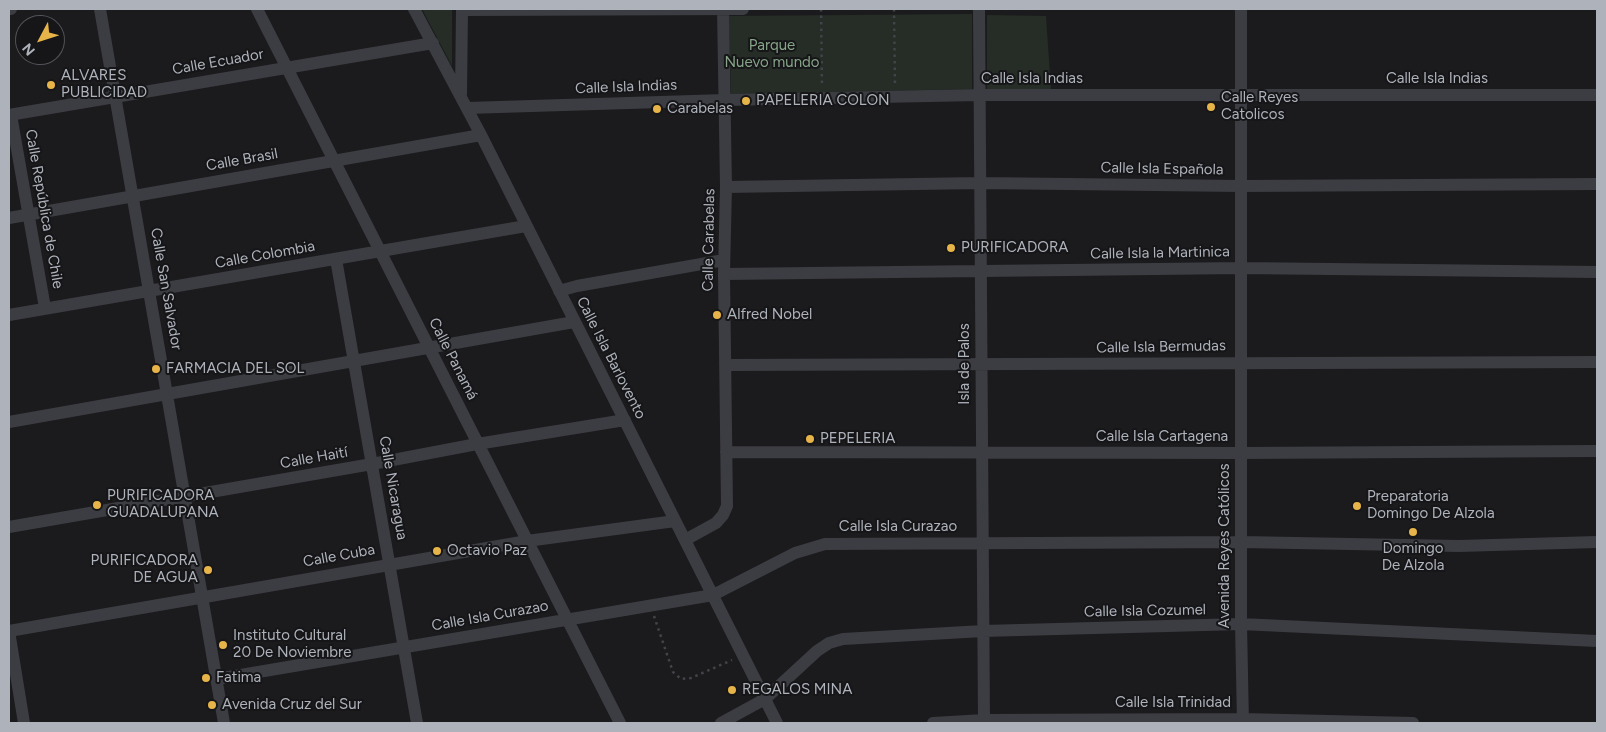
<!DOCTYPE html>
<html>
<head>
<meta charset="utf-8">
<style>
	body { margin:0 }
	#map { position:relative; width:1606px; height:732px; overflow:hidden; background:#1b1b1d; font-family:Figtree,sans-serif }
	canvas { display:block }
	.frame { position:absolute; inset:0; border:10px solid #aeb2bb; pointer-events:none }
	.north { position:absolute; left:15px; top:15px; width:50px; height:50px; box-sizing:border-box; background:#161618; border:1px solid #535459; border-radius:50%; rotate:230deg; font-size:14px; font-weight:700; line-height:20px; text-align:center; color:#aeb2bb }
	.north::after { content:''; display:block; margin:auto; width:18px; height:22px; background:#e7b449; clip-path:polygon(50% 0,100% 100%,50% 72%,0 100%) }
</style>
</head>
<body>
<div id="map">
<canvas width="1606" height="732"></canvas>
<div class="frame"></div>
<div class="north">N</div>
</div>
<script>
const c = document.querySelector('canvas').getContext('2d');
c.lineJoin = 'round';
function fillPath(path, color) {
  c.fillStyle = color;
  c.fill(path, 'evenodd');
}
function toPath(rows) {
  const path = new Path2D();
  for (const r of rows) {
    path.moveTo(r[0], r[1]);
    for (let i = 2; i < r.length; i += 2) path.lineTo(r[i], r[i + 1]);
  }
  return path;
}
function trace(path, color, width, dash) {
  c.strokeStyle = color;
  c.lineWidth = width;
  c.lineCap = dash ? 'butt' : 'round';
  c.setLineDash(dash || []);
  c.stroke(path);
}
function drawText(font, color, halo, rows, align = 'center') {
  c.font = font + ' Figtree,sans-serif';
  c.lineWidth = 4;
  c.setLineDash([]);
  c.textBaseline = 'middle';
  c.strokeStyle = halo;
  c.fillStyle = color;
  for (const [text, x, y, turn = 0] of rows) {
    c.save();
    c.translate(x, y);
    c.rotate((+turn || 0) * Math.PI / 180);
    c.textAlign = isNaN(turn) ? turn : align;
    if (halo) c.strokeText(text, 0, 0);
    c.fillText(text, 0, 0);
    c.restore();
  }
}
const green = toPath([
	[422,9,452,9,452,66],
	[972,14,972,89,731,94,729,16],
	[987,15,1046,16,1051,89,987,89]
]);
const path = toPath([
	[821,9,822,87],
	[894,9,895,85],
	[654,616,673,672,681,679,691,678,732,660]
]);
const minor = toPath([
	[9,9,11,9],
	[100,9,224,723],
	[257,9,620,723],
	[414,9,481,135,777,723],
	[979,9,984,720],
	[1241,9,1241,624,1243,723],
	[462,10,743,9],
	[461,94,462,9],
	[467,108,725,100,980,95,1597,95],
	[9,115,433,43],
	[11,115,45,308],
	[726,187,980,183,1241,186,1597,184],
	[9,218,481,135],
	[336,259,417,723],
	[724,274,1241,268,1597,272],
	[559,291,577,286,724,260],
	[9,315,526,226],
	[725,365,1597,362],
	[9,422,574,322],
	[726,452,1241,453,1597,451],
	[9,527,372,464,477,444,625,420],
	[685,540,716,523,723,515,727,506,724,274,726,187,723,9],
	[9,631,527,541,675,521],
	[9,631,24,723],
	[217,679,713,595,795,553,825,544,1241,542,1459,546,1597,542],
	[721,723,765,699,817,651,829,643,843,639,983,631,1241,624,1597,641],
	[933,723,984,720,1243,719,1413,723]
]);
const markers = [
	[51,85,5,"#e7b449"],
	[746,101,5,"#e7b449"],
	[1211,107,5,"#e7b449"],
	[657,109,5,"#e7b449"],
	[951,248,5,"#e7b449"],
	[717,315,5,"#e7b449"],
	[156,369,5,"#e7b449"],
	[810,439,5,"#e7b449"],
	[97,505,5,"#e7b449"],
	[1357,506,5,"#e7b449"],
	[1413,532,5,"#e7b449"],
	[437,551,5,"#e7b449"],
	[208,570,5,"#e7b449"],
	[223,645,5,"#e7b449"],
	[206,678,5,"#e7b449"],
	[732,690,5,"#e7b449"],
	[212,705,5,"#e7b449"]
];
const parkNames = [
	["Parque",772,46],
	["Nuevo mundo",772,63]
];
const streetNames = [
	["Calle Ecuador",218,62,-10],
	["Calle Isla Indias",1032,79],
	["Calle Isla Indias",1437,79],
	["Calle Isla Indias",626,87,-2],
	["Calle Brasil",242,160,-10],
	["Calle Isla Española",1162,169,1],
	["Calle República de Chile",44,209,80],
	["Calle Carabelas",709,240,-89],
	["Calle Isla la Martinica",1160,253,-1],
	["Calle Colombia",265,255,-10],
	["Calle San Salvador",166,289,80],
	["Calle Isla Bermudas",1161,347,-1],
	["Calle Isla Barlovento",611,358,63],
	["Calle Panamá",453,359,63],
	["Isla de Palos",965,364,-90],
	["Calle Isla Cartagena",1162,437],
	["Calle Haití",314,458,-10],
	["Calle Nicaragua",393,488,80],
	["Calle Isla Curazao",898,527],
	["Avenida Reyes Católicos",1225,546,-90],
	["Calle Cuba",339,556,-10],
	["Calle Isla Cozumel",1145,611,-1],
	["Calle Isla Curazao",490,616,-10],
	["Calle Isla Trinidad",1173,703]
];
const poiNames = [
	["ALVARES",61,76],
	["PUBLICIDAD",61,93],
	["Calle Reyes",1221,98],
	["Catolicos",1221,115],
	["PAPELERIA COLON",756,101],
	["Carabelas",667,109],
	["PURIFICADORA",961,248],
	["Alfred Nobel",727,315],
	["FARMACIA DEL SOL",166,369],
	["PEPELERIA",820,439],
	["PURIFICADORA",107,496],
	["GUADALUPANA",107,513],
	["Preparatoria",1367,497],
	["Domingo De Alzola",1367,514],
	["Domingo",1413,549,"center"],
	["De Alzola",1413,566,"center"],
	["Octavio Paz",447,551],
	["PURIFICADORA",198,561,"right"],
	["DE AGUA",198,578,"right"],
	["Instituto Cultural",233,636],
	["20 De Noviembre",233,653],
	["Fatima",216,678],
	["REGALOS MINA",742,690],
	["Avenida Cruz del Sur",222,705]
];
fillPath(green, '#252d26');
trace(path, '#424449', 2.5, [2.5, 4]);
trace(minor, '#3c3d42', 12);
for (const [x, y, r, color] of markers) {
  const dot = new Path2D();
  dot.arc(x, y, r, 0, 2 * Math.PI);
  c.fillStyle = color;
  c.fill(dot);
  trace(dot, '#161618', 2);
}
drawText('15px', '#87a589', '#161618', parkNames);
drawText('15px', '#aeb2bb', '#161618', streetNames);
drawText('15px', '#aeb2bb', '#161618', poiNames, 'left');
</script>
</body>
</html>
